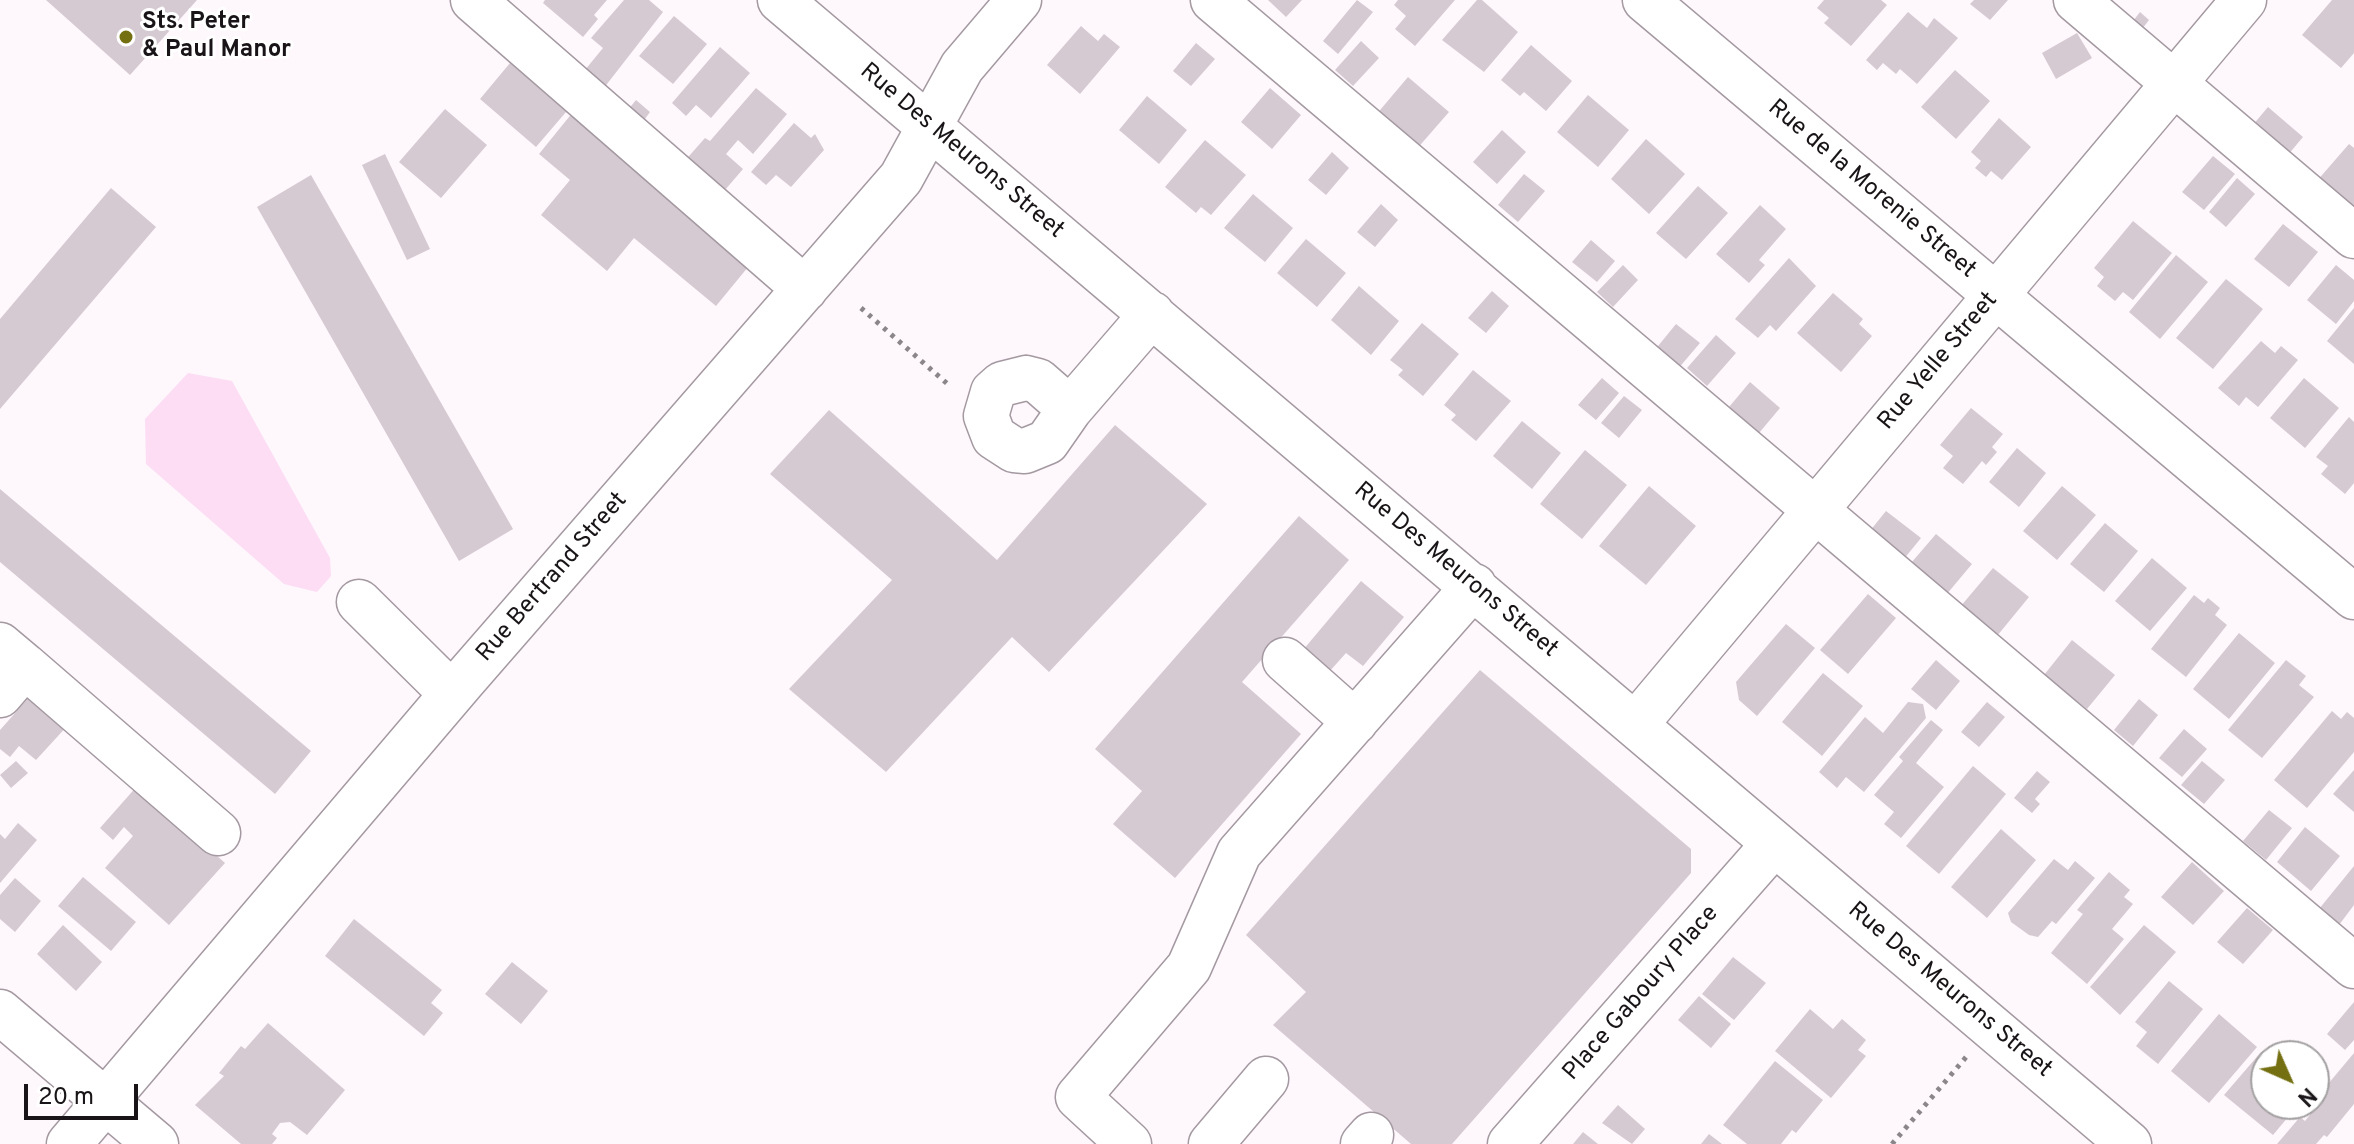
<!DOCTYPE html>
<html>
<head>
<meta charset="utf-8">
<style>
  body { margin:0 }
  #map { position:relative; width:2354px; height:1144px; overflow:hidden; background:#fef7fc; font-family:Overpass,sans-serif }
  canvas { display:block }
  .north { position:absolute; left:2250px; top:1040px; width:80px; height:80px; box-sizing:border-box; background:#fff; border:2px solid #a3a1a2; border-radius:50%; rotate:135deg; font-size:22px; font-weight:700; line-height:32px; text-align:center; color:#181417 }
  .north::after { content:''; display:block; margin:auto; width:28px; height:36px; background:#747011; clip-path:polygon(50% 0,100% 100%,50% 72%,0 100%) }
  .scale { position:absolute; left:24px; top:1084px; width:114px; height:36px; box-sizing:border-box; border:4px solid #181417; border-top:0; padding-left:10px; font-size:24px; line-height:28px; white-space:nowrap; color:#181417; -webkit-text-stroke:6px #fff; paint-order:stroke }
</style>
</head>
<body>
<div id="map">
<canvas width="2354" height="1144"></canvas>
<div class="north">N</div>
<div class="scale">20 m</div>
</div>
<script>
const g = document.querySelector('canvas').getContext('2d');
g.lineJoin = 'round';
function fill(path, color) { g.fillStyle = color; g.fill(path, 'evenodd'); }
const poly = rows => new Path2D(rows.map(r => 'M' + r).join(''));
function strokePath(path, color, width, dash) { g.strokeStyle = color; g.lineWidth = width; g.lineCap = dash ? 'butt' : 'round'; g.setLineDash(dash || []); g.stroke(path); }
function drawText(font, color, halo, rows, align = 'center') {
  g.font = font + ' Overpass,sans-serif'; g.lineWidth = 6; g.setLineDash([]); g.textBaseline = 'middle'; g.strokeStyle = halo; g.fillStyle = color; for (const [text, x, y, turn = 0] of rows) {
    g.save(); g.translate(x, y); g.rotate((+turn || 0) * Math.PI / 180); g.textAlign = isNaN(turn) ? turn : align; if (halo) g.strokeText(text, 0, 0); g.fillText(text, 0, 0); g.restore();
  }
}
fill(poly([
  [188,373,232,381,330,558,331,576,317,592,284,584,146,464,145,419]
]), '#fdddf4');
fill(poly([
  [46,0,197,0,130,75],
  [545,0,607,0,594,15,598,19,583,37,543,3],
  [624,0,649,0,663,12,600,93,580,76,603,48,591,38],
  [1268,0,1302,0,1286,17],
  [1357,0,1373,12,1338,54,1323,41],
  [1398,0,1455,0,1415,46,1395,29,1406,16,1394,5],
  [1477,0,1482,0,1518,32,1484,72,1442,40],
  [1824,0,1881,0,1887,5,1851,46,1824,23,1829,18,1817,8],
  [1974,0,2008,0,1990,20,1970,4],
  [2332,0,2354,0,2354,53,2341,68,2302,35],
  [1908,12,1927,28,1934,18,1958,38,1917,84,1900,69,1896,74,1883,63,1877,70,1866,60],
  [2140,12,2149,20,2139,33,2130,25],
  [674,16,707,44,673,84,639,56],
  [1081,26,1098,41,1104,34,1120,47,1080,94,1047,65],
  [2077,33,2092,58,2056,79,2042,53],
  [1361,41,1379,58,1353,86,1335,70],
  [1196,43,1215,59,1191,86,1173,71],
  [1531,45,1572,81,1546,111,1524,92,1520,96,1501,80],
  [720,47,750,73,711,118,696,105,686,116,672,103],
  [510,63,566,112,536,147,480,99],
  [1955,70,1990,101,1956,139,1921,107],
  [1408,77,1449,112,1415,151,1375,116],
  [756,88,787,114,753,154,738,140,726,154,743,169,719,197,682,164,705,138,710,141],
  [1270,88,1301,115,1272,149,1241,122],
  [1588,95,1629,130,1598,167,1557,132],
  [1147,96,1187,130,1159,164,1119,130],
  [636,100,650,112,642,123,627,111],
  [2268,107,2303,137,2282,162,2247,132],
  [445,109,487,145,441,198,399,162],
  [573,112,753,261,716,306,634,238,607,271,541,215,570,180,539,154],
  [1999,118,2031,147,2002,180,1991,171,1986,177,1975,168,1981,161,1971,152],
  [794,123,811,138,815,134,824,150,791,187,776,175,766,185,751,172],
  [1502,130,1526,152,1497,184,1473,162],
  [1646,139,1685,174,1649,214,1611,179],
  [1205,140,1246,175,1211,215,1201,207,1196,213,1165,187],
  [2349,144,2354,148,2354,209,2316,182],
  [1332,152,1349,168,1326,195,1308,180],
  [385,154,430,249,407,260,362,165],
  [2213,156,2235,174,2204,210,2182,192],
  [1524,174,1545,191,1518,222,1498,205],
  [311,175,513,529,459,561,257,207],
  [2237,178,2255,194,2226,227,2209,212],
  [1698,186,1728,213,1686,259,1656,233],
  [111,188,156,227,0,409,0,319],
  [1253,194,1293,228,1265,262,1224,228],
  [1381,204,1398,220,1375,247,1357,232],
  [1760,205,1786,229,1759,260,1765,265,1749,283,1716,254],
  [2133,221,2172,253,2133,300,2123,292,2115,301,2097,286,2104,277,2094,268],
  [2283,224,2318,252,2289,287,2254,259],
  [1306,239,1346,273,1317,307,1277,273],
  [1591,240,1615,261,1597,282,1572,262],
  [2176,255,2208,282,2160,339,2129,312],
  [1789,258,1816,286,1776,331,1770,325,1758,338,1735,319],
  [1623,265,1638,280,1613,307,1597,292],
  [2336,265,2354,280,2354,301,2336,324,2307,300],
  [2226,279,2263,309,2213,369,2176,338],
  [1359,286,1399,321,1371,355,1331,320],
  [1492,291,1509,306,1486,333,1468,318],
  [1833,293,1863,319,1859,324,1872,336,1841,372,1797,333],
  [2354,308,2354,364,2327,341],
  [1422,323,1459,354,1423,396,1398,375,1403,370,1390,360],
  [1676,324,1700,343,1677,370,1654,351],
  [1716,335,1736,353,1707,386,1687,368],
  [2261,341,2275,353,2281,346,2298,360,2258,407,2246,397,2239,406,2218,388],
  [1473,370,1511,401,1476,441,1451,420,1456,415,1444,405],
  [1602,378,1619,393,1596,420,1578,405],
  [2304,378,2339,408,2305,448,2270,418],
  [1750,382,1780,408,1754,439,1724,413],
  [1624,396,1642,410,1619,438,1601,423],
  [1971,408,2003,434,1992,447,1997,452,1986,465,1982,461,1963,484,1943,468,1953,456,1940,445],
  [829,410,997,560,1115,425,1207,504,1049,672,1012,637,886,772,789,689,892,580,770,474],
  [2349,417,2354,422,2354,483,2345,494,2321,474,2328,466,2316,457],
  [1522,421,1561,453,1532,489,1493,456],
  [2017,448,2046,473,2019,507,1989,482],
  [1585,450,1627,485,1582,539,1540,504],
  [1649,486,1696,526,1646,585,1599,546],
  [2062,486,2096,515,2057,560,2023,531],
  [0,489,311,751,275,794,0,562],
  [1886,511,1921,538,1899,565,1865,537],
  [1299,516,1349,560,1242,682,1301,734,1175,878,1113,824,1142,791,1095,749],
  [2105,523,2138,551,2104,592,2070,564],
  [1936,534,1972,564,1941,601,1905,570],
  [2152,558,2187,588,2150,631,2115,601],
  [1993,568,2029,597,1997,636,1960,607],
  [1361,581,1404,617,1363,666,1346,653,1329,672,1303,650],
  [1868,594,1896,618,1848,674,1820,650],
  [2194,595,2204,603,2208,598,2220,608,2215,615,2227,625,2186,677,2151,649],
  [1786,624,1815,648,1757,716,1739,700,1736,682],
  [2239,633,2275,663,2229,719,2193,689],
  [2072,640,2115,675,2087,709,2044,675],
  [1936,660,1960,681,1936,710,1911,689],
  [2286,660,2306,676,2299,685,2314,697,2262,758,2228,730],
  [1480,670,1691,849,1691,873,1452,1144,1411,1144,1273,1025,1306,992,1246,935],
  [1823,673,1863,706,1822,756,1782,722],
  [33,693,69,724,36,760,19,746,10,757,0,749,0,730],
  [2139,699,2158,715,2133,746,2114,730],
  [1908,702,1923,704,1926,718,1864,792,1846,777,1837,788,1819,772,1865,717,1883,733],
  [1987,702,2005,717,1979,747,1961,732],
  [2332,711,2341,719,2347,712,2354,718,2354,752,2307,808,2274,780],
  [1931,720,1943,730,1916,763,1944,787,1901,838,1884,824,1894,812,1874,795,1903,761,1899,757],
  [2184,729,2207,749,2182,777,2159,758],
  [16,761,28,773,11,788,0,775],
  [2202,761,2225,780,2204,804,2181,785],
  [1973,766,2006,794,1939,874,1906,846],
  [2354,770,2354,812,2333,794],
  [2037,771,2050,782,2035,799,2040,804,2032,813,2014,798],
  [138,785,225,863,169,925,105,868,133,836,124,827,113,840,100,828],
  [2269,810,2292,828,2266,860,2243,841],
  [18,823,37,840,0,883,0,834,5,839],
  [2305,827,2340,856,2311,891,2277,862],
  [2001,829,2036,860,1987,918,1951,887],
  [2054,859,2068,870,2075,861,2095,878,2056,924,2052,921,2038,937,2029,935,2011,922,2008,913],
  [2192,862,2224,891,2193,925,2161,897],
  [2354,866,2354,905,2339,925,2319,909],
  [2109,872,2130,890,2124,897,2133,904,2112,929,2124,939,2087,984,2051,953,2083,914,2077,910],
  [83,877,136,922,111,951,58,906],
  [15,878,41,901,15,932,0,919,0,895],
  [2247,908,2273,930,2243,964,2217,942],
  [354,919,442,990,431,1003,443,1013,424,1036,325,956],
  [63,925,102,962,76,991,37,954],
  [2144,925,2176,952,2120,1015,2090,987],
  [1733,957,1766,983,1734,1020,1702,994],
  [512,962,548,991,521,1024,485,994],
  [2169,981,2203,1009,2158,1064,2136,1046,2147,1032,2135,1022],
  [1699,996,1731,1024,1711,1048,1678,1020],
  [2354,1002,2354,1040,2345,1050,2327,1034],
  [1810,1009,1833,1029,1842,1019,1866,1040,1858,1050,1866,1056,1831,1098,1775,1051],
  [2219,1014,2257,1047,2209,1103,2171,1071],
  [268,1023,345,1090,307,1135,290,1122,280,1123,272,1134,277,1138,272,1144,241,1144,195,1105,224,1076,219,1073,241,1046,245,1049],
  [2261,1052,2266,1056,2266,1104,2299,1104,2273,1135,2224,1095],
  [2354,1053,2354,1104,2327,1137,2324,1135,2316,1144,2277,1144,2300,1117,2305,1121,2322,1099,2318,1096],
  [1775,1061,1823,1100,1796,1133,1792,1130,1781,1144,1747,1144,1723,1125],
  [1618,1105,1645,1129,1632,1144,1602,1123],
  [1583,1132,1598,1144,1573,1144],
  [1709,1134,1722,1144,1701,1144]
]), '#d6cad2');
const minor = poly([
  [473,0,805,289],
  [780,0,2129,1144],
  [1213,0,2354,966],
  [1645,0,2354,597],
  [2076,0,2354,236],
  [1026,378,1038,381,1070,409,1047,442,1025,451,1014,450,994,437,986,416,993,392,1002,384,1026,378],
  [1070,409,1152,314],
  [359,602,452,694],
  [0,645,25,666,0,695],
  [1285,660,1355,722],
  [25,666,218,833],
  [1635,725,2244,0],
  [0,1012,156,1144],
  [69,1144,463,681,901,178,962,67,1019,0],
  [1129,1144,1078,1097,1189,967,1239,853,1474,586],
  [1211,1144,1266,1079],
  [1363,1144,1371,1135],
  [1510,1144,1774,844]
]);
strokePath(minor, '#a499a1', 47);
strokePath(poly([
  [861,308,951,387],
  [1892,1144,1967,1056]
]), '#8b868a', 5, [4, 6]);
strokePath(minor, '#fff', 44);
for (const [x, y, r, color] of [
  [126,37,8,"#747011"]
]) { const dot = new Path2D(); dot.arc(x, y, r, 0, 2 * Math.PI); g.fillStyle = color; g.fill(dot); strokePath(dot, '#fff', 3); }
drawText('bold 24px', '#181417', '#fff', [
  ["Sts. Peter",142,23],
  ["& Paul Manor",142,51]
], 'left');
drawText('24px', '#181417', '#fff', [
  ["Rue Des Meurons Street",961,152,40],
  ["Rue de la Morenie Street",1871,190,40],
  ["Rue Yelle Street",1939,362,-50],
  ["Rue Des Meurons Street",1455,571,40],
  ["Rue Bertrand Street",553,578,-49],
  ["Rue Des Meurons Street",1949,991,40],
  ["Place Gaboury Place",1642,994,-49]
]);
</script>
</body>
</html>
